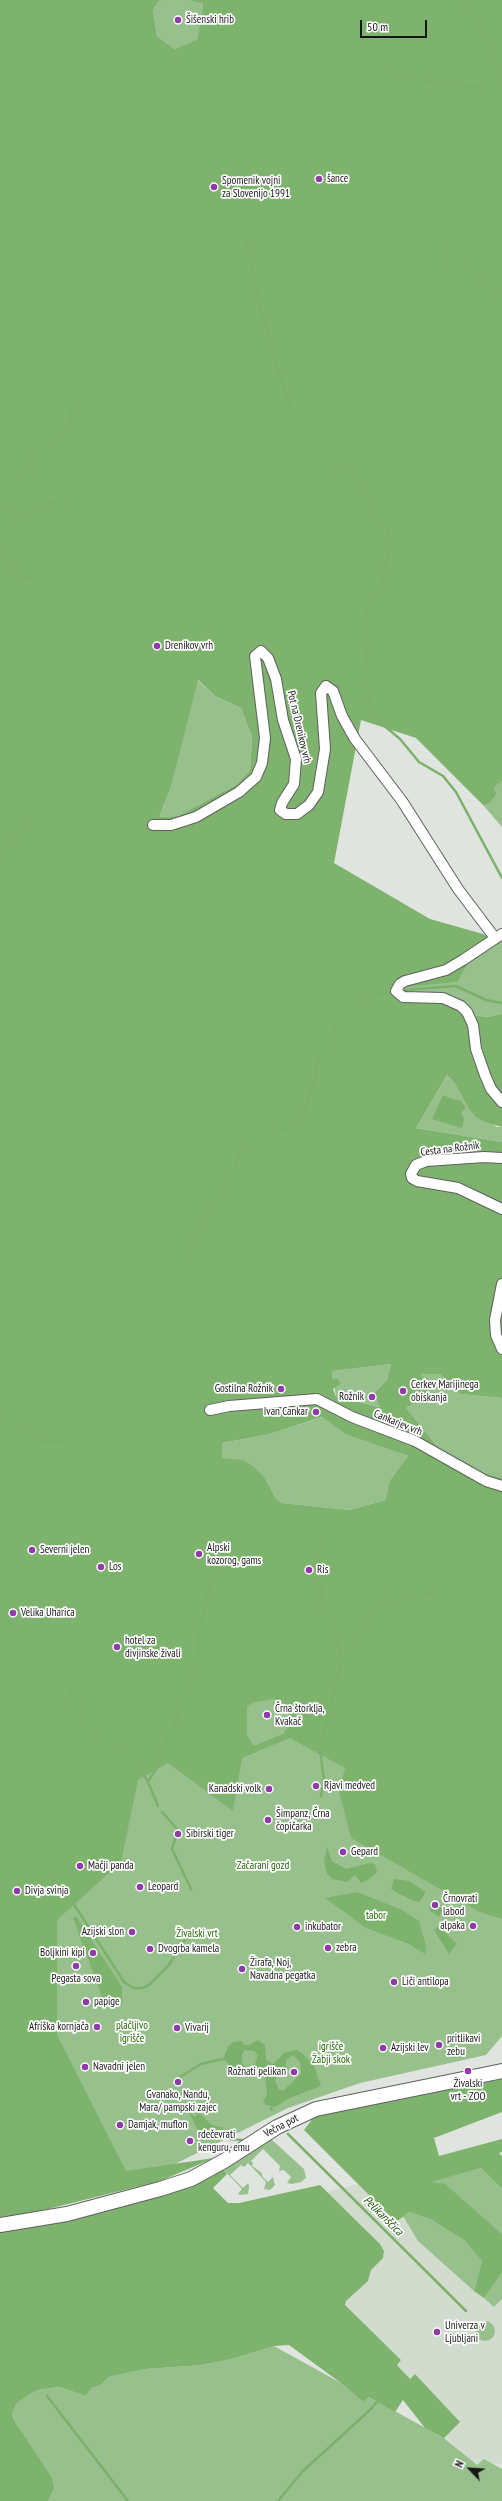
<!DOCTYPE html>
<html>
<head>
<meta charset="utf-8">
<style>
  body { margin:0 }
  #map { position:relative; width:502px; height:2501px; overflow:hidden; background:#dfe4de; font-family:"PT Sans Narrow",sans-serif }
  canvas { display:block }
  .north { position:absolute; left:450px; top:2449px; width:40px; height:40px; -webkit-text-stroke:3px #fff; paint-order:stroke; rotate:295deg; font-size:11px; font-weight:700; line-height:16px; text-align:center; color:#161715 }
  .north::after { content:''; display:block; margin:auto; width:14px; height:18px; background:#161715; clip-path:polygon(50% 0,100% 100%,50% 72%,0 100%) }
  .scale { position:absolute; left:360px; top:20px; width:67px; height:18px; box-sizing:border-box; border:2px solid #161715; border-top:0; padding-left:5px; font-size:12px; line-height:14px; white-space:nowrap; color:#161715; -webkit-text-stroke:3px #fff; paint-order:stroke }
</style>
</head>
<body>
<div id="map">
<canvas width="502" height="2501"></canvas>
<div class="north">N</div>
<div class="scale">50 m</div>
</div>
<script>
const g = document.querySelector('canvas').getContext('2d');
g.lineJoin = 'round';
function fill(path, color) { g.fillStyle = color; g.fill(path, 'evenodd'); }
const poly = rows => new Path2D(rows.map(r => 'M' + r).join(''));
function strokePath(path, color, width, dash) { g.strokeStyle = color; g.lineWidth = width; g.lineCap = dash ? 'butt' : 'round'; g.setLineDash(dash || []); g.stroke(path); }
function drawText(font, color, halo, rows, align = 'center') {
  g.font = font + ' "PT Sans Narrow",sans-serif'; g.lineWidth = 3.5; g.setLineDash([]); g.textBaseline = 'middle'; g.strokeStyle = halo; g.fillStyle = color; for (const [text, x, y, turn = 0] of rows) {
    g.save(); g.translate(x, y); g.rotate((+turn || 0) * Math.PI / 180); g.textAlign = isNaN(turn) ? turn : align; if (halo) g.strokeText(text, 0, 0); g.fillText(text, 0, 0); g.restore();
  }
}
fill(poly([
  [431,2182,502,2189,502,2464,491,2463,478,2469,445,2436,423,2385,415,2374,410,2379,397,2364,401,2360,345,2305,346,2301,368,2281,371,2270,383,2258,384,2251,380,2244,327,2192,358,2184]
]), '#d1dbce');
fill(poly([
  [163,0,188,0,203,4,197,41,175,49,157,36,153,10,158,2],
  [197,680,215,696,241,708,252,737,250,770,237,784,206,801,178,816,159,817,171,787],
  [502,781,502,827,483,805,489,804,497,794,492,788],
  [502,939,502,1014,488,1017,472,1015,437,993,407,991,406,986,458,982,474,953],
  [447,1075,454,1082,468,1108,497,1127,502,1127,502,1142,416,1128],
  [391,1364,387,1380,374,1393,381,1407,336,1397,332,1371],
  [419,1374,440,1374,460,1394,502,1398,502,1478,478,1471,441,1452,430,1440,406,1408,426,1397],
  [323,1417,347,1435,408,1456,390,1480,385,1500,350,1510,282,1503,276,1499,265,1478,222,1458,222,1443,270,1434],
  [100,1500,502,1916,502,2036,486,2055,360,2083,288,2108,173,2165,42,2202,0,1521],
  [271,2139,304,2169,306,2178,301,2182,292,2184,287,2183,291,2177,284,2170,279,2171,280,2166,263,2149,251,2161,253,2163,252,2166,262,2173,262,2176,268,2182,273,2177,275,2185,270,2190,264,2189,266,2182,248,2163,244,2167,241,2165,230,2175,243,2188,248,2183,249,2186,248,2194,240,2195,238,2194,242,2189,221,2167],
  [481,2168,502,2189,502,2234,489,2223,431,2182],
  [409,2212,430,2219,464,2240,482,2261,474,2291,418,2241,403,2216],
  [502,2273,502,2299,494,2307,484,2298],
  '475 2331a10 10 0 1 1 20 0a10 10 0 1 1-20 0Z',
  [274,2346,341,2383,363,2402,369,2397,444,2438,477,2465,484,2459,502,2469,502,2501,48,2501,54,2489,15,2422,12,2414,17,2403,27,2396,38,2390,59,2387,86,2396,92,2388,101,2385,109,2377,146,2369,202,2365,236,2358]
]), '#98c08d');
fill(poly([
  [0,0,163,0,158,2,153,10,157,36,175,49,197,40,203,4,188,0,502,0,502,781,493,788,497,794,489,804,483,805,416,738,361,720,334,863,430,919,483,934,495,941,474,953,458,982,406,987,407,991,437,993,472,1015,488,1017,502,1014,502,1127,485,1122,476,1117,468,1108,454,1082,447,1075,416,1128,502,1142,502,1398,460,1394,440,1374,420,1374,427,1382,426,1397,406,1408,441,1452,478,1471,502,1478,502,1919,480,1912,351,1838,339,1792,345,1768,290,1738,242,1758,233,1811,168,1763,138,1780,121,1862,57,1920,57,2035,126,2171,214,2158,160,2181,28,2214,0,2217],
  [198,680,215,696,241,708,252,737,250,770,237,784,206,801,178,816,159,817,171,787],
  [391,1364,387,1380,374,1393,380,1407,336,1397,333,1389,340,1384,338,1379,333,1379,332,1371],
  [322,1417,347,1435,408,1456,390,1480,385,1500,350,1510,282,1503,276,1499,265,1478,254,1467,243,1460,222,1458,222,1443,270,1434],
  [273,1699,287,1705,290,1724,283,1734,254,1746,247,1735,247,1706,255,1702],
  [357,1892,400,1909,419,1921,426,1946,425,1954,409,1944,366,1928,325,1898],
  [76,1916,122,1987,122,2006,105,2005,73,1918],
  [502,2079,502,2112,434,2138,439,2156,502,2139,502,2152,499,2153,502,2156,502,2189,481,2168,432,2182,445,2184,502,2234,502,2273,484,2298,474,2291,482,2261,464,2240,430,2219,409,2212,396,2222,304,2130,314,2117,333,2111],
  [221,2167,227,2174,213,2188,228,2203,239,2203,320,2185,380,2244,384,2251,383,2258,371,2270,368,2281,346,2301,345,2305,401,2360,397,2365,410,2379,415,2374,460,2422,444,2438,425,2428,403,2400,395,2412,369,2397,363,2402,341,2383,289,2345,274,2346,236,2358,202,2365,146,2369,109,2377,101,2385,92,2388,86,2396,59,2387,38,2390,27,2396,17,2403,12,2414,15,2422,52,2478,54,2489,48,2501,0,2501,0,2230]
]), '#7eb36e');
fill(poly([
  [443,1095,455,1100,460,1100,466,1108,461,1112,464,1120,462,1128,432,1119],
  [327,1847,332,1861,346,1869,370,1863,375,1864,377,1872,368,1880,361,1883,355,1875,347,1882,333,1879,327,1874,324,1861],
  [394,1879,409,1881,426,1892,419,1902,413,1901,391,1889],
  [432,1904,438,1905,443,1910,439,1917,430,1911,429,1905],
  [438,1926,457,1944,449,1954,434,1930],
  [258,2040,265,2045,266,2060,273,2064,284,2053,296,2050,302,2053,314,2065,321,2086,290,2098,275,2107,266,2105,263,2101,267,2095,265,2076,233,2074,228,2063,223,2059,228,2047,233,2042,242,2041,245,2045,249,2045],
  [245,2050,254,2051,258,2055,255,2064,247,2069,242,2062,242,2054],
  [293,2055,300,2062,301,2074,284,2090,279,2090,275,2081,278,2071,286,2067,286,2060],
  [186,2106,192,2115,195,2117,197,2114,201,2114,210,2124,219,2127,220,2131,214,2135,197,2129]
]), '#7cb16c');
strokePath(poly([
  [459,0,475,17,502,72],
  [379,65,421,80,458,86,484,86,502,79],
  [246,240,261,309,281,381,293,412,338,466,364,486,377,515,388,530,390,544,384,570,383,586,366,611,365,646,368,654,366,663,371,676],
  [444,257,471,271,502,293],
  [0,485,6,479,21,473,39,456,61,439,69,426,71,410],
  [0,507,22,513,54,502,67,505],
  [0,551,14,573,22,577,32,578],
  [364,683,370,695,368,703,375,718,400,739,419,762,443,776,456,792,502,878],
  [0,854,30,821],
  [404,990,456,986,486,1000,502,1003],
  [185,1254,204,1216,232,1179,240,1153,251,1141,270,1132,296,1127,303,1118,316,1077,318,1060,343,1012,354,1001,373,994,390,994],
  [0,1421,35,1432,41,1441,63,1441],
  [320,1552,318,1568,322,1590,319,1606,335,1635,339,1650,340,1668],
  [70,1689,75,1702,91,1725,133,1757,148,1782,158,1806],
  [148,1782,160,1762,161,1750,172,1731,186,1695,198,1658,198,1636,206,1599,210,1585,221,1569],
  [321,1796,324,1781,320,1750,340,1668,354,1641,378,1608,388,1601,408,1599,433,1592],
  [162,1812,178,1830,172,1849,191,1889],
  [0,1869,39,1869,66,1892,124,1982,133,1988,142,1988,149,1985,168,1966,188,1935],
  [180,2077,201,2064,223,2059],
  [271,2108,272,2110],
  [221,2128,225,2134],
  [288,2134,466,2311],
  [229,2139,242,2140],
  [47,2396,128,2501],
  [278,2501,303,2471,370,2410,381,2397]
]), '#7cb16c', 2.5);
const minor = poly([
  [153,825,171,825,196,817,239,792,256,777,262,763,265,738,255,656,261,651,268,658,276,679,283,720,296,759,294,784,282,803,280,810,286,814,297,814,309,805,318,792,325,749,321,693,326,686,333,691,342,716,355,739,402,801,458,889,495,938],
  [502,934,463,960,446,970,405,981,400,984,396,991,403,997,443,998,461,1006,467,1012,473,1025,476,1049,485,1075,491,1089,502,1102],
  [502,1158,484,1157,426,1161,416,1165,411,1174,412,1178,417,1181,458,1188,502,1209],
  [502,1284,495,1320,496,1335,502,1349],
  [210,1410,229,1406,317,1399,352,1417,415,1441,486,1481,502,1486]
]);
const secondary = poly([
  [0,2225,67,2214,160,2189,191,2179,224,2161,277,2127,316,2109,502,2071]
]);
strokePath(minor, '#5d615c', 12);
strokePath(secondary, '#5d615c', 16);
strokePath(minor, '#fff', 10);
strokePath(secondary, '#fff', 14);
for (const [x, y, r, color] of [
  [178,20,4,"#903ba9"],
  [319,179,4,"#903ba9"],
  [214,187,4,"#903ba9"],
  [157,646,4,"#903ba9"],
  [281,1389,4,"#903ba9"],
  [403,1391,4,"#903ba9"],
  [372,1397,4,"#903ba9"],
  [316,1412,4,"#903ba9"],
  [32,1550,4,"#903ba9"],
  [199,1554,4,"#903ba9"],
  [101,1567,4,"#903ba9"],
  [309,1570,4,"#903ba9"],
  [13,1613,4,"#903ba9"],
  [117,1647,4,"#903ba9"],
  [267,1715,4,"#903ba9"],
  [316,1786,4,"#903ba9"],
  [269,1789,4,"#903ba9"],
  [268,1820,4,"#903ba9"],
  [178,1834,4,"#903ba9"],
  [343,1852,4,"#903ba9"],
  [80,1866,4,"#903ba9"],
  [140,1887,4,"#903ba9"],
  [17,1891,4,"#903ba9"],
  [435,1905,4,"#903ba9"],
  [473,1926,4,"#903ba9"],
  [297,1927,4,"#903ba9"],
  [132,1932,4,"#903ba9"],
  [328,1948,4,"#903ba9"],
  [150,1949,4,"#903ba9"],
  [93,1953,4,"#903ba9"],
  [76,1966,4,"#903ba9"],
  [242,1969,4,"#903ba9"],
  [394,1982,4,"#903ba9"],
  [86,2002,4,"#903ba9"],
  [97,2027,4,"#903ba9"],
  [177,2028,4,"#903ba9"],
  [439,2045,4,"#903ba9"],
  [383,2048,4,"#903ba9"],
  [85,2067,4,"#903ba9"],
  [468,2071,4,"#903ba9"],
  [294,2072,4,"#903ba9"],
  [178,2082,4,"#903ba9"],
  [120,2125,4,"#903ba9"],
  [190,2141,4,"#903ba9"],
  [437,2332,4,"#903ba9"]
]) { const dot = new Path2D(); dot.arc(x, y, r, 0, 2 * Math.PI); g.fillStyle = color; g.fill(dot); strokePath(dot, '#fff', 1.5); }
drawText('11px', '#161715', '#fff', [
  ["Šišenski hrib",186,20],
  ["šance",327,179],
  ["Spomenik vojni",222,181],
  ["za Slovenijo 1991",222,194],
  ["Drenikov vrh",165,646],
  ["Cerkev Marijinega",411,1385],
  ["obiskanja",411,1398],
  ["Gostilna Rožnik",273,1389,"right"],
  ["Rožnik",364,1397,"right"],
  ["Ivan Cankar",308,1412,"right"],
  ["Alpski",207,1548],
  ["kozorog, gams",207,1561],
  ["Severni jelen",40,1550],
  ["Los",109,1567],
  ["Ris",317,1570],
  ["Velika Uharica",21,1613],
  ["hotel za",125,1641],
  ["divjinske živali",125,1654],
  ["Črna štorklja,",275,1709],
  ["Kvakač",275,1722],
  ["Rjavi medved",324,1786],
  ["Kanadski volk",261,1789,"right"],
  ["Šimpanz, Črna",276,1814],
  ["čopičarka",276,1827],
  ["Sibirski tiger",186,1834],
  ["Gepard",351,1852],
  ["Mačji panda",88,1866],
  ["Leopard",148,1887],
  ["Divja svinja",25,1891],
  ["Črnovrati",443,1899],
  ["labod",443,1912],
  ["alpaka",465,1926,"right"],
  ["inkubator",305,1927],
  ["Azijski slon",124,1932,"right"],
  ["zebra",336,1948],
  ["Dvogrba kamela",158,1949],
  ["Boljkini kipi",85,1953,"right"],
  ["Žirafa, Noj,",250,1963],
  ["Navadna pegatka",250,1976],
  ["Pegasta sova",76,1979,"center"],
  ["Liči antilopa",402,1982],
  ["papige",94,2002],
  ["Afriška kornjača",89,2027,"right"],
  ["Vivarij",185,2028],
  ["pritlikavi",447,2039],
  ["zebu",447,2052],
  ["Azijski lev",391,2048],
  ["Navadni jelen",93,2067],
  ["Rožnati pelikan",286,2072,"right"],
  ["Živalski",468,2084,"center"],
  ["vrt - ZOO",468,2097,"center"],
  ["Gvanako, Nandu,",178,2095,"center"],
  ["Mara/ pampski zajec",178,2108,"center"],
  ["Damjak, muflon",128,2125],
  ["rdečevrati",198,2135],
  ["kenguru, emu",198,2148],
  ["Univerza v",445,2326],
  ["Ljubljani",445,2339]
], 'left');
drawText('11px', '#161715', '#fff', [
  ["Pot na Drenikov vrh",299,727,77],
  ["Cesta na Rožnik",450,1149,-7],
  ["Cankarjev vrh",398,1423,22],
  ["Večna pot",281,2126,-28]
]);
drawText('11px', '#260', '#fff', [
  ["Začarani gozd",263,1866],
  ["tabor",376,1916],
  ["Živalski vrt",197,1934],
  ["plačljivo",132,2026],
  ["igrišče",132,2039],
  ["igrišče",331,2047],
  ["Žabji skok",331,2060]
]);
drawText('italic 12px', '#1f5209', '#fff', [
  ["Pelikanščica",383,2216,45]
]);
</script>
</body>
</html>
